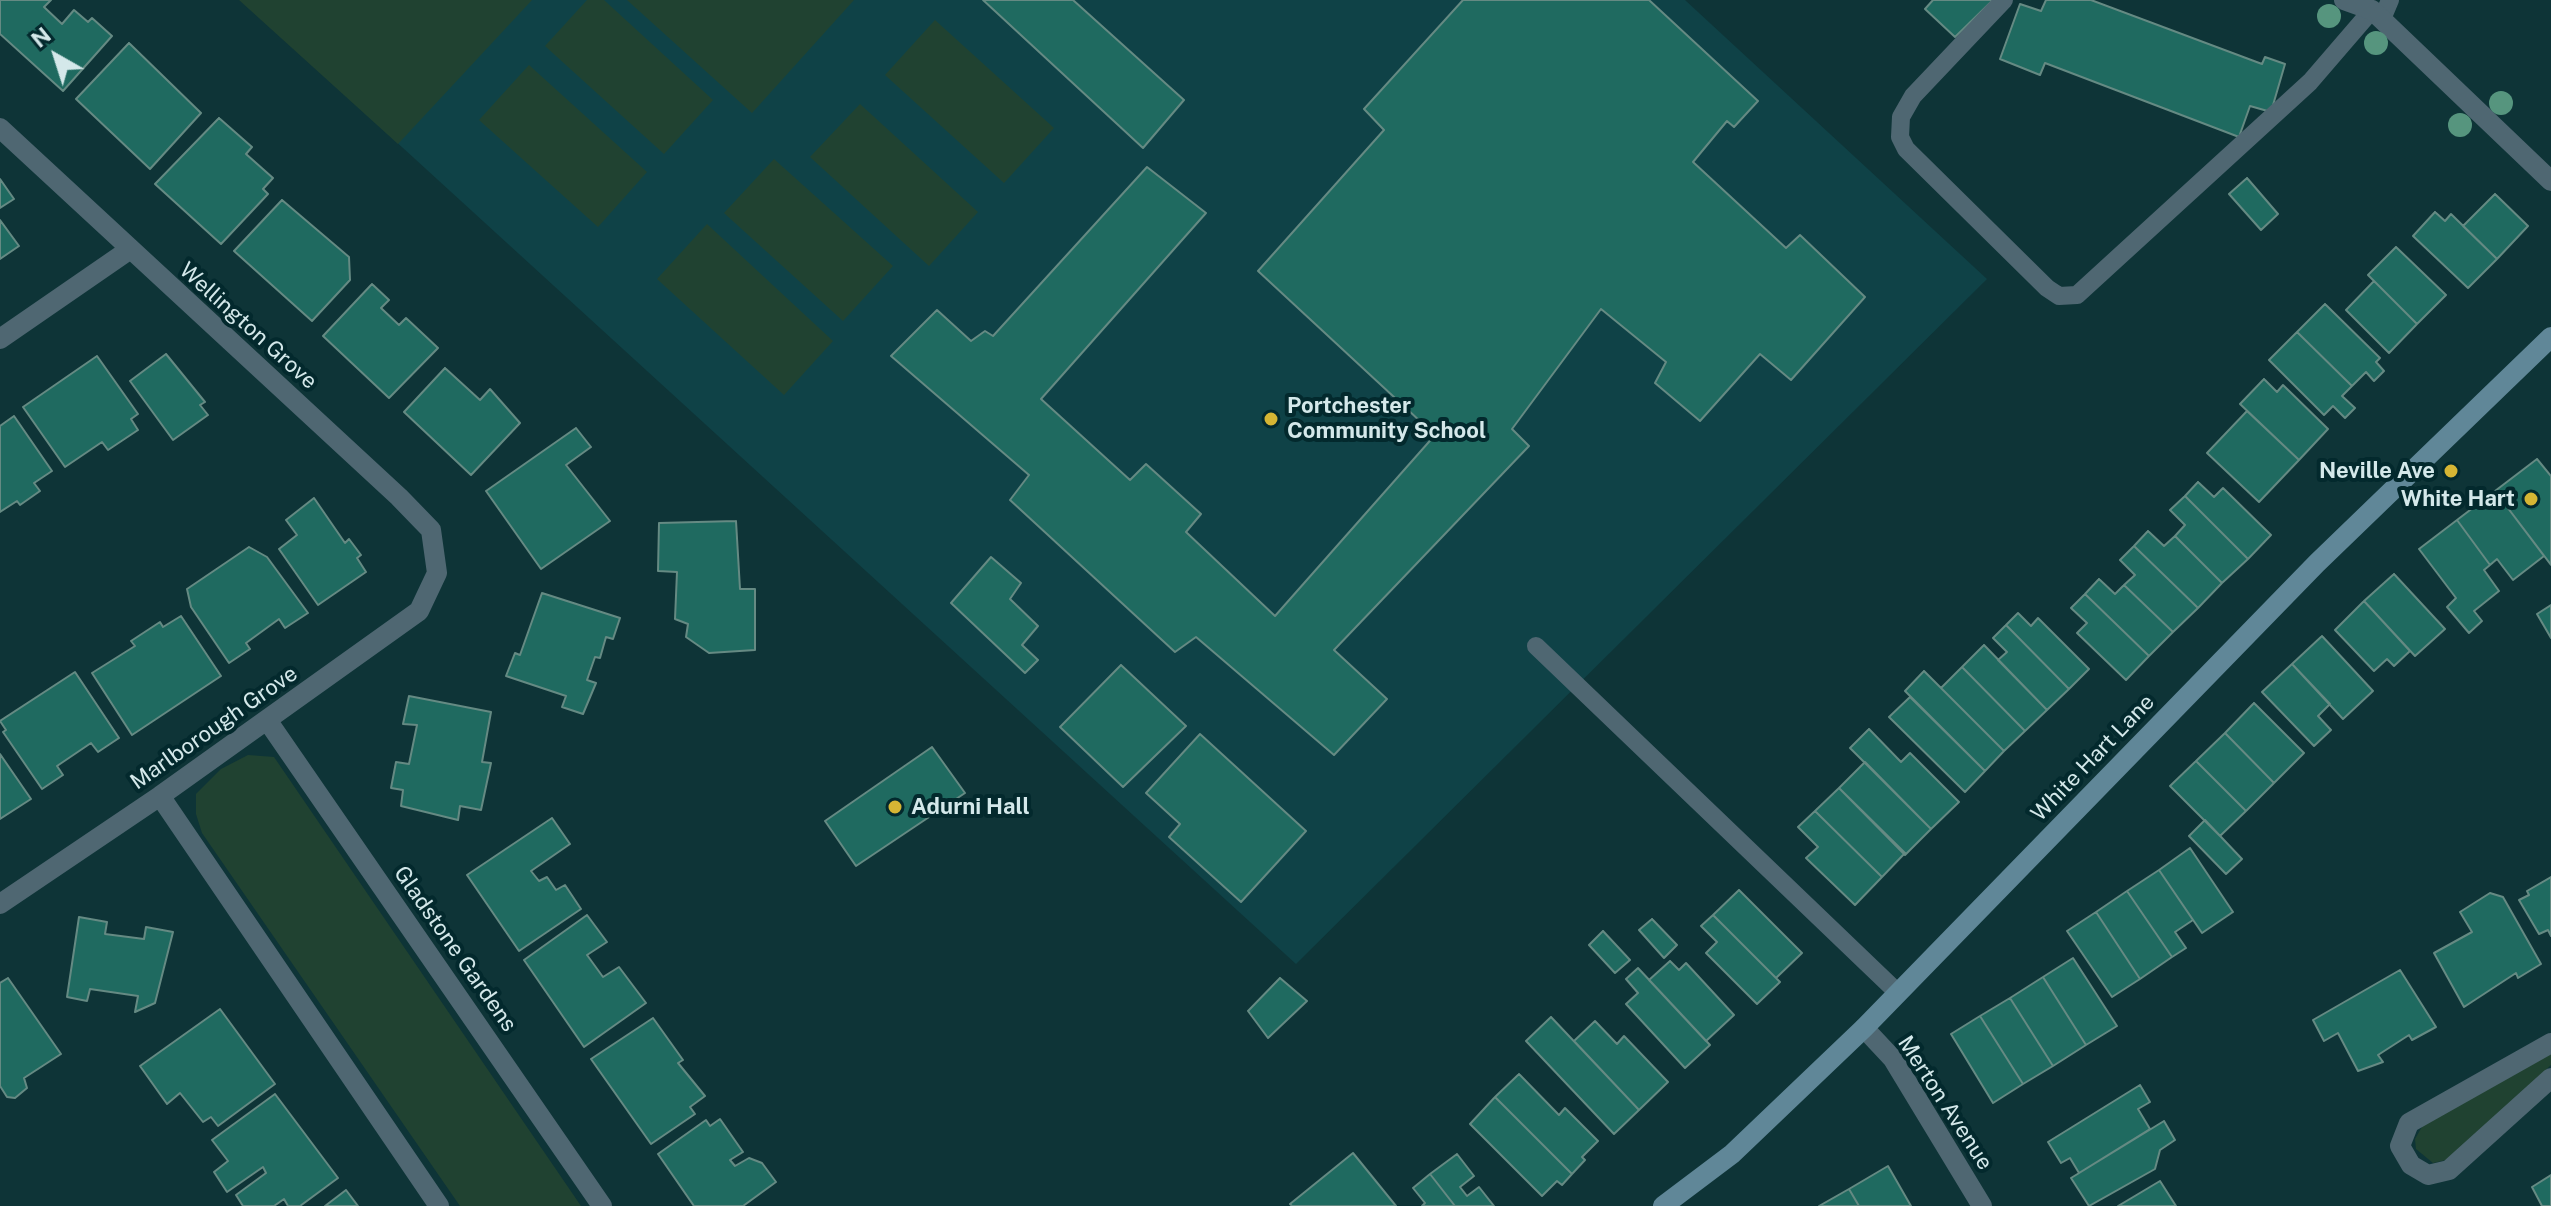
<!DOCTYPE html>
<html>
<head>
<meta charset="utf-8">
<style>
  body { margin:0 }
  #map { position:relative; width:2551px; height:1206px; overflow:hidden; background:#0e3437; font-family:"Public Sans",sans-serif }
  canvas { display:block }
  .north { position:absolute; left:16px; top:16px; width:80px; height:80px; -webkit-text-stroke:6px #03292d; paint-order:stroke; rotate:321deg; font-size:22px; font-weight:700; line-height:32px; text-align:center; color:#d4e8ea }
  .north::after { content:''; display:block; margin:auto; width:28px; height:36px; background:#d4e8ea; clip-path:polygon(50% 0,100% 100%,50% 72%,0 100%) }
</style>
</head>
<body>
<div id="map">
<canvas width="2551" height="1206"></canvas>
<div class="north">N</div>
</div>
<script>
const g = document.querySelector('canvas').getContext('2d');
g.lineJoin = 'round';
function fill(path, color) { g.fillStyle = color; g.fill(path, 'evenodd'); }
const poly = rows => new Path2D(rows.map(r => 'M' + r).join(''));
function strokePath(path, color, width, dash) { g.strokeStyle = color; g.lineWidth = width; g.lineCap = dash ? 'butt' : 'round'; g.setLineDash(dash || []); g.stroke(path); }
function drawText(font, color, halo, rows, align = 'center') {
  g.font = font + ' "Public Sans",sans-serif'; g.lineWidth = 8; g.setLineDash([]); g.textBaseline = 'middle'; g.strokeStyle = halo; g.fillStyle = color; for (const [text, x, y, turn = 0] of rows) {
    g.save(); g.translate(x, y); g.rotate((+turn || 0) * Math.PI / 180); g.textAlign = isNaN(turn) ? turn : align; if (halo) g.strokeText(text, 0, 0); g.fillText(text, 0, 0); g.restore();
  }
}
fill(poly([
  [241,0,1685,0,1987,279,1296,964]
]), '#0f4247');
fill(poly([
  [239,0,532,0,398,144],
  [587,0,604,0,713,100,664,154,545,46],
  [627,0,854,0,752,113],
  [935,20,1054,128,1004,183,885,75],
  [529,65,647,172,598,227,479,120],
  [860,104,978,212,929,266,810,157],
  [774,159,893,266,843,321,724,213],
  [707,224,833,341,784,395,657,279],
  [248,755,274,757,581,1206,460,1206,202,833,196,814,196,794,221,769],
  [2551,1051,2551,1065,2450,1159,2433,1163,2416,1149,2415,1139,2423,1125]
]), '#204231');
const building = poly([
  [0,0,51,0,44,7,62,24,74,10,88,22,92,18,112,36,63,91,0,34,0,0],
  [983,0,1073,0,1184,100,1143,148,983,0],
  [1463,0,1649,0,1758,101,1734,127,1727,121,1693,162,1786,248,1800,235,1865,297,1791,380,1760,354,1700,421,1655,383,1666,362,1601,309,1512,429,1529,446,1334,650,1387,699,1334,755,1196,637,1175,652,1010,500,1029,475,891,356,937,310,971,341,985,331,993,336,1147,167,1206,213,1041,399,1130,480,1146,464,1201,514,1186,532,1275,616,1435,435,1258,271,1384,130,1364,109,1463,0],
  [1933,0,1993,0,1955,37,1925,9,1933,0],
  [2046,0,2091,0,2262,64,2265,57,2285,64,2271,112,2250,106,2239,137,2045,63,2040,75,2000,59,2020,4,2041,11,2046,0],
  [129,43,201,113,150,169,76,99,129,43],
  [219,118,252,147,246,154,273,178,263,189,268,194,221,244,155,184,219,118],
  [2247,178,2278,214,2261,230,2229,194,2247,178],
  [0,179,14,199,0,208,0,179],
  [2495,194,2528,226,2497,259,2463,226,2495,194],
  [282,200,349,257,350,280,312,321,234,251,282,200],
  [2435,212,2445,221,2451,214,2497,259,2468,288,2413,236,2435,212],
  [0,220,19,246,0,259,0,220],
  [2396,247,2446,295,2417,324,2368,275,2396,247],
  [2374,281,2417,324,2389,353,2346,310,2374,281],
  [372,284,389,300,381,308,399,325,406,318,438,348,389,398,323,336,372,284],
  [2325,304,2380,358,2376,362,2384,371,2374,381,2366,372,2352,386,2297,332,2325,304],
  [2297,332,2352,386,2342,396,2355,408,2345,418,2333,406,2324,415,2269,360,2297,332],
  [166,354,205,402,200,405,208,415,173,440,130,381,166,354],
  [97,356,138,414,131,419,138,430,108,450,102,442,65,467,23,407,97,356],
  [445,368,480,400,490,389,520,423,471,475,404,412,445,368],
  [2264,379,2277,392,2283,385,2328,429,2299,460,2240,404,2264,379],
  [2247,411,2299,460,2259,502,2207,453,2247,411],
  [14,416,52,471,34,483,40,491,20,505,17,501,0,512,0,426,14,416],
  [576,428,591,447,566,465,610,521,541,569,486,491,576,428],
  [2537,459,2551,476,2551,565,2495,491,2537,459],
  [2198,482,2214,497,2223,488,2271,535,2248,559,2185,496,2198,482],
  [2495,491,2544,556,2513,580,2497,559,2490,565,2457,520,2495,491],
  [2185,496,2248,559,2222,583,2175,536,2185,525,2170,510,2185,496],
  [314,498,345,543,349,539,361,555,357,558,366,572,318,605,279,549,297,535,286,520,314,498],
  [2457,520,2490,565,2484,570,2499,591,2474,611,2482,621,2469,633,2447,607,2456,598,2419,549,2457,520],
  [736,521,740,589,755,589,755,650,709,653,686,637,688,624,675,619,677,572,658,571,659,523,736,521],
  [2148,531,2164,546,2175,536,2222,583,2198,608,2134,546,2148,531],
  [2134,546,2198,608,2173,632,2124,585,2135,575,2120,560,2134,546],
  [249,547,267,557,308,613,285,628,279,619,246,643,250,649,229,663,191,607,187,589,249,547],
  [991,557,1021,583,1010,599,1038,626,1022,645,1038,660,1025,673,951,603,991,557],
  [2394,574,2445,629,2415,656,2364,601,2394,574],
  [2099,579,2115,594,2124,585,2173,632,2149,656,2085,594,2099,579],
  [542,593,620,618,613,639,606,637,600,658,595,657,587,680,596,683,583,714,562,707,566,696,506,676,515,653,520,655,542,593],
  [2085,594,2149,656,2126,680,2077,633,2087,623,2071,608,2085,594],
  [2364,601,2410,651,2394,666,2387,659,2374,671,2335,630,2364,601],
  [2551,605,2551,638,2537,614,2551,605],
  [2018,613,2031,626,2038,618,2089,669,2069,689,2006,625,2018,613],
  [181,616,221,676,132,735,92,673,135,646,131,641,160,622,163,627,181,616],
  [2006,625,2069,689,2047,710,1998,660,2007,652,1993,638,2006,625],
  [2322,636,2373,691,2343,719,2292,664,2322,636],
  [1984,645,2047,710,2025,731,1962,667,1984,645],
  [2292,664,2330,704,2318,716,2331,730,2314,746,2262,692,2292,664],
  [1121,665,1186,726,1123,787,1060,727,1121,665],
  [1962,667,2025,731,2004,751,1941,688,1962,667],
  [1924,671,2004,751,1985,771,1905,691,1924,671],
  [75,672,119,738,98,752,91,743,57,766,63,775,42,789,3,732,6,730,0,721,75,672],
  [409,696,491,712,482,762,491,763,481,810,460,806,458,820,401,806,403,790,391,788,396,762,409,764,417,725,403,724,409,696],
  [1910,697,1985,771,1965,792,1889,717,1910,697],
  [2254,703,2304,753,2274,783,2225,733,2254,703],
  [1869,729,1901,762,1910,753,1959,802,1931,829,1850,748,1869,729],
  [2225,733,2274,783,2246,811,2196,761,2225,733],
  [1200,734,1306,831,1241,902,1169,837,1180,824,1146,793,1200,734],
  [932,747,965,793,856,866,825,821,932,747],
  [0,754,31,799,0,819,0,754],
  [2196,761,2246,811,2220,836,2170,786,2196,761],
  [1865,762,1931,829,1905,855,1839,788,1865,762],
  [1839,788,1905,853,1882,877,1815,811,1839,788],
  [1815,811,1882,877,1855,905,1806,858,1818,847,1798,827,1815,811],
  [552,818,570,844,531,871,539,881,547,877,556,890,565,885,581,909,519,951,467,875,552,818],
  [2205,820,2242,859,2226,874,2189,836,2205,820],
  [2190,848,2233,912,2202,933,2159,870,2190,848],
  [2159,870,2193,920,2175,932,2186,948,2172,957,2127,891,2159,870],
  [2551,877,2551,936,2548,930,2539,934,2519,900,2529,895,2527,891,2551,877],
  [1739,890,1802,953,1776,978,1713,915,1739,890],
  [2127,891,2172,957,2140,979,2096,912,2127,891],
  [2490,893,2503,897,2541,964,2518,978,2516,973,2464,1007,2434,953,2472,932,2460,912,2490,893],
  [2096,912,2140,979,2112,997,2067,931,2096,912],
  [587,915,607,942,587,955,603,977,619,967,646,1003,584,1047,524,960,587,915],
  [1713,915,1780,982,1757,1004,1706,953,1717,942,1701,926,1713,915],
  [79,917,107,922,105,934,144,939,146,927,173,932,155,1003,135,1012,138,996,90,989,87,1001,67,997,79,917],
  [1652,919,1677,945,1664,958,1639,930,1652,919],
  [1603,931,1630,960,1615,973,1589,945,1603,931],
  [2073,958,2117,1026,2086,1045,2043,977,2073,958],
  [1670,961,1679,970,1686,963,1734,1015,1706,1041,1649,980,1670,961],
  [1638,968,1710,1045,1685,1068,1626,1004,1638,993,1626,979,1638,968],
  [2400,970,2436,1027,2412,1040,2409,1035,2378,1055,2383,1062,2358,1071,2338,1033,2324,1041,2313,1020,2400,970],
  [2043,977,2086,1045,2053,1066,2010,998,2043,977],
  [8,978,61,1054,24,1078,27,1088,15,1098,7,1097,0,1086,0,983,8,978],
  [1280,978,1307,1001,1268,1038,1248,1011,1280,978],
  [2010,998,2053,1066,2023,1084,1980,1016,2010,998],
  [220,1009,275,1084,218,1126,211,1117,203,1122,180,1093,167,1104,140,1066,220,1009],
  [1980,1016,2023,1084,1993,1103,1951,1034,1980,1016],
  [1551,1017,1639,1110,1614,1134,1526,1041,1551,1017],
  [653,1018,683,1060,678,1063,705,1096,690,1107,695,1114,651,1144,591,1059,653,1018],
  [1595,1021,1617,1044,1624,1036,1668,1082,1639,1110,1574,1041,1595,1021],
  [1519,1074,1559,1115,1565,1108,1598,1141,1582,1157,1585,1160,1572,1174,1495,1097,1519,1074],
  [2140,1085,2150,1102,2138,1109,2150,1129,2079,1173,2070,1158,2061,1163,2048,1142,2140,1085],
  [275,1094,338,1178,300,1206,288,1206,284,1199,274,1206,243,1206,236,1195,266,1173,263,1167,227,1192,214,1172,228,1161,212,1140,275,1094],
  [1495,1097,1572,1174,1562,1185,1557,1181,1542,1196,1470,1124,1495,1097],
  [720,1119,743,1152,730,1160,735,1166,749,1158,762,1163,776,1182,743,1206,694,1206,658,1154,706,1120,710,1126,720,1119],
  [2164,1121,2175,1140,2160,1150,2155,1169,2089,1206,2071,1178,2164,1121],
  [1353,1153,1396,1206,1292,1206,1290,1204,1353,1153],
  [1457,1154,1474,1176,1460,1187,1467,1196,1479,1187,1494,1206,1455,1206,1430,1174,1457,1154],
  [1888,1166,1911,1206,1859,1206,1849,1189,1888,1166],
  [1430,1174,1455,1206,1422,1206,1425,1203,1413,1188,1430,1174],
  [2551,1175,2551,1206,2542,1206,2532,1187,2551,1175],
  [2160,1181,2176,1206,2118,1206,2160,1181],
  [1849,1189,1859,1206,1819,1206,1849,1189],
  [346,1190,358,1206,325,1206,346,1190]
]);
fill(building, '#1f6a60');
strokePath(building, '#658a83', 2);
strokePath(poly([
  [2004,0,1913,96,1901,117,1900,137,1906,149,2047,288,2059,296,2077,295,2310,82,2372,10],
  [2382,19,2390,0],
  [1536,646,1897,992]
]), '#4f6772', 18);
strokePath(poly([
  [2344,0,2372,10,2551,181],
  [0,128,399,497,431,530,437,573,419,611,160,796,0,904],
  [0,339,129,250],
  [267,720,602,1206],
  [160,796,439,1206],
  [1864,1028,1893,1059,1982,1206],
  [2551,1043,2409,1123,2400,1146,2411,1165,2428,1175,2449,1170,2551,1078]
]), '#4f6772', 20);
strokePath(poly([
  [1663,1206,1732,1154,1864,1028,2317,563,2551,337]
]), '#608798', 20);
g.fillStyle = '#56957e';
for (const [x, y] of [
  [2329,16],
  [2376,43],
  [2501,103],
  [2460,125]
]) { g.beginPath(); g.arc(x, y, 12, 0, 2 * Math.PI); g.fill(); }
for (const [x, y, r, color] of [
  [1271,419,8,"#d5b534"],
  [2451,471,8,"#d5b534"],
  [2531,499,8,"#d5b534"],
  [895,807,8,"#d5b534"]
]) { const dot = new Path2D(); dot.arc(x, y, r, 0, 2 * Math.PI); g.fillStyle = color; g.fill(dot); strokePath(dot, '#03292d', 3); }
drawText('22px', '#d4e8ea', '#03292d', [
  ["Wellington Grove",248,326,42],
  ["Marlborough Grove",214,728,-35],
  ["White Hart Lane",2093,758,-46],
  ["Gladstone Gardens",455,949,55],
  ["Merton Avenue",1945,1103,57]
]);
drawText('bold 22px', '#d4e8ea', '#03292d', [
  ["Portchester",1287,406],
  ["Community School",1287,431],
  ["Neville Ave",2435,471,"right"],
  ["White Hart",2515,499,"right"],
  ["Adurni Hall",911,807]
], 'left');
</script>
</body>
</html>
